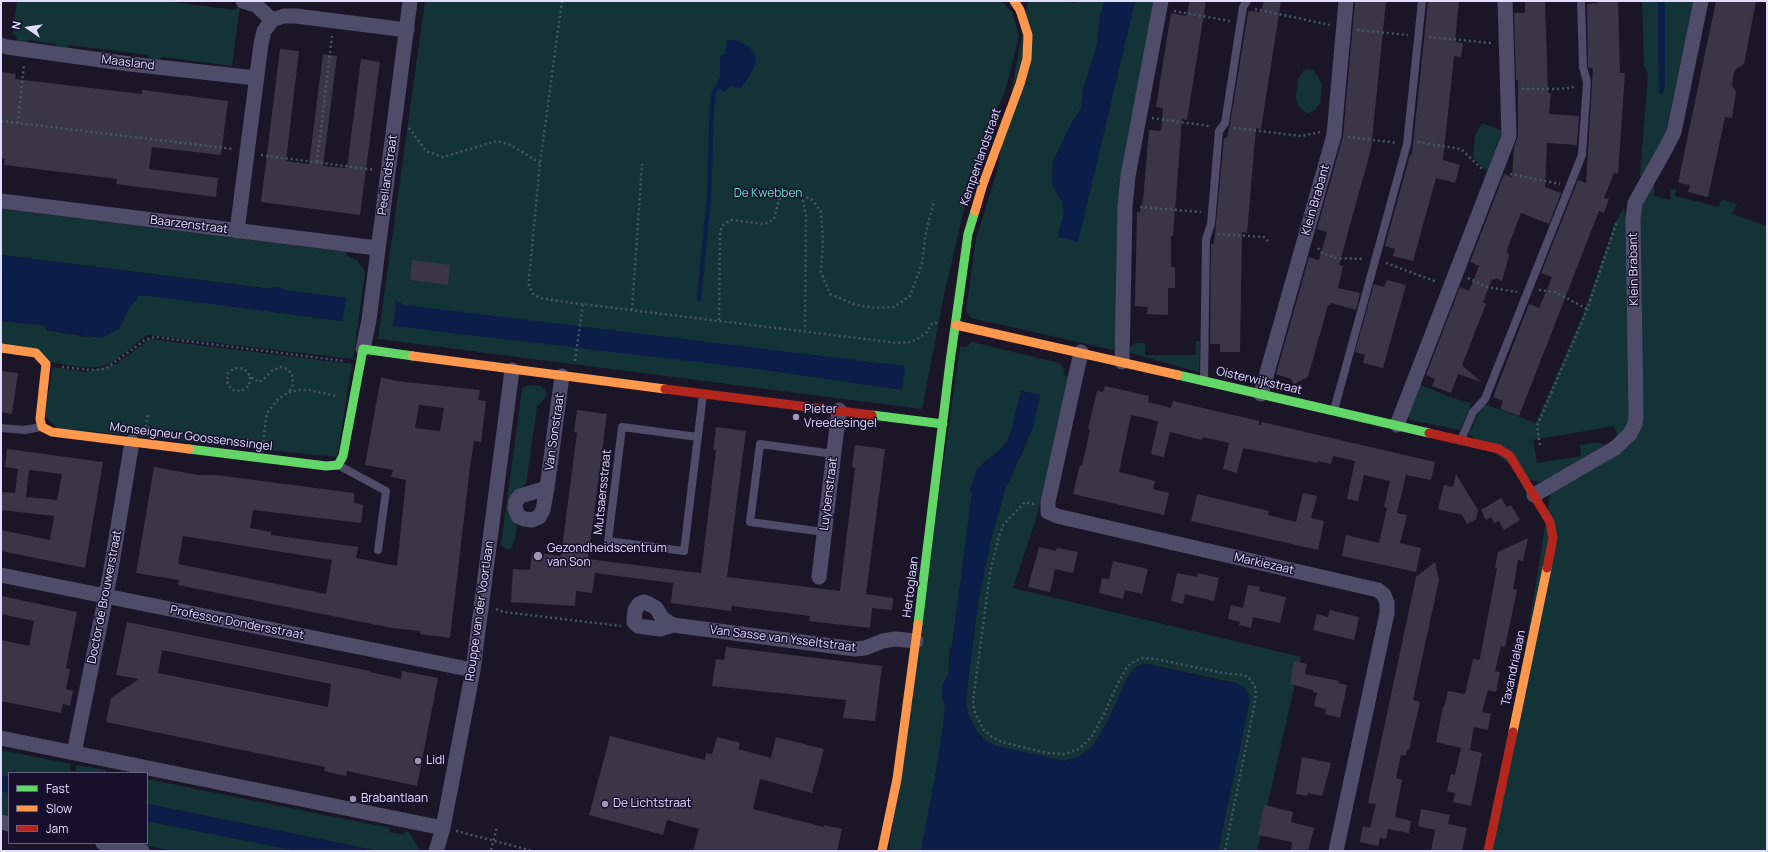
<!DOCTYPE html>
<html>
<head>
<meta charset="utf-8">
<style>
  body { margin:0 }
  #map { position:relative; width:1768px; height:852px; overflow:hidden; background:#1a1627; font-family:Manrope,sans-serif }
  canvas { display:block }
  .frame { position:absolute; inset:0; border:2px solid #e2ddff; pointer-events:none }
  .legend { position:absolute; left:8px; top:772px; width:140px; height:72px; box-sizing:border-box; background:#16102d; border:1px solid #686281; margin:0; padding:5px 7px; list-style:none; font-size:12px; color:#e2ddff }
  .legend li { display:flex; align-items:center; gap:8px; height:20px }
  .legend b { width:20px; border:1px solid #686281 }
  .north { position:absolute; left:8px; top:8px; width:40px; height:40px; -webkit-text-stroke:3px #16102d; paint-order:stroke; rotate:283deg; font-size:11px; font-weight:700; line-height:16px; text-align:center; color:#e2ddff }
  .north::after { content:''; display:block; margin:auto; width:14px; height:18px; background:#e2ddff; clip-path:polygon(50% 0,100% 100%,50% 72%,0 100%) }
</style>
</head>
<body>
<div id="map">
<canvas width="1768" height="852"></canvas>
<div class="frame"></div>
<ul class="legend">
<li><b style="height:5px;background:#63d668"></b>Fast</li>
<li><b style="height:5px;background:#ff974d"></b>Slow</li>
<li><b style="height:5px;background:#b3261e"></b>Jam</li>
</ul>
<div class="north">N</div>
</div>
<script>
const g = document.querySelector('canvas').getContext('2d');
g.lineJoin = 'round';
function fill(path, color) { g.fillStyle = color; g.fill(path, 'evenodd'); }
const poly = rows => new Path2D(rows.map(r => 'M' + r).join(''));
function strokePath(path, color, width, dash) { g.strokeStyle = color; g.lineWidth = width; g.lineCap = dash ? 'butt' : 'round'; g.setLineDash(dash || []); g.stroke(path); }
function drawText(font, color, halo, rows, align = 'center') {
  g.font = font + ' Manrope,sans-serif'; g.lineWidth = 3; g.setLineDash([]); g.textBaseline = 'middle'; g.strokeStyle = halo; g.fillStyle = color; for (const [text, x, y, turn = 0] of rows) {
    g.save(); g.translate(x, y); g.rotate((+turn || 0) * Math.PI / 180); g.textAlign = isNaN(turn) ? turn : align; if (halo) g.strokeText(text, 0, 0); g.fillText(text, 0, 0); g.restore();
  }
}
fill(poly([
  [17,1,166,1,234,10,240,6,232,66,162,57,158,60,150,59,147,55,70,45,66,49,58,47,55,44,29,40,23,45,17,44,17,39,13,32],
  [425,1,1001,1,1012,12,1019,36,1006,88,974,166,944,295,922,409,378,339],
  [1028,1,1065,1,1075,3,1074,1,1105,1,1100,17,1097,44,1083,90,1081,109,1072,122,1053,162,1052,176,1056,192,1062,201,1064,214,1059,230,1059,237,1078,241,1135,1,1155,1,1115,347,1113,350,971,318,966,311,976,239,997,171],
  [1642,1,1658,1,1659,92,1662,95,1665,85,1665,1,1694,1,1664,139,1642,176,1640,176,1648,75,1644,65],
  [1308,69,1313,70,1318,76,1322,84,1320,103,1315,110,1309,113,1303,111,1298,105,1296,97,1298,80,1303,71],
  [1482,123,1502,131,1487,172,1473,157,1475,135],
  [1652,185,1654,185,1654,196,1670,200,1671,189,1676,190,1675,196,1719,207,1721,199,1737,204,1732,214,1767,226,1767,851,1493,851,1550,495,1553,491,1622,451,1630,445,1636,437,1639,219,1641,205],
  [1624,208,1627,225,1630,373,1628,425,1619,437,1617,436,1614,426,1533,440,1537,463,1581,456,1580,445,1599,442,1604,445,1548,479,1539,482,1531,480,1469,434,1478,414,1483,406,1487,405,1536,423,1582,317,1615,223],
  [1,209,346,252,346,255,358,261,365,272,353,359,149,335,144,337,113,362,100,367,86,368,49,362,1,343,1,321,44,325,47,330,86,337,123,323,125,316,131,305,137,300,137,296,144,295,342,321,346,298,282,290,283,289,271,289,1,255],
  [150,339,352,364,337,457,57,428,44,415,53,367,85,372,116,364],
  [1196,341,1200,341,1199,372,1130,353,1129,351,1131,346,1135,343,1145,343,1145,355,1196,355],
  [972,342,1059,363,1065,369,1063,375,1069,377,1036,519,1013,588,1301,657,1257,851,1218,851,1250,699,1236,683,1152,665,1144,664,1138,666,1131,672,1127,678,1108,721,1092,747,1080,756,1065,761,996,746,985,740,977,731,968,714,966,701,969,673,979,596,993,531,1005,490,1026,444,1040,395,1021,391,1012,429,1007,442,999,451,982,464,970,490,972,493,952,647,950,648,948,676,943,683,942,698,945,706,943,728,936,772,921,851,889,851,960,346,966,347],
  [1419,384,1452,398,1472,403,1460,430,1411,420,1407,415],
  [527,385,541,386,545,389,547,395,537,407,526,484,514,492,510,517,517,524,515,539,512,547,508,550,501,545,522,389],
  [1,750,71,764,70,770,75,772,77,765,105,770,106,773,9,773,9,777,1,775],
  [147,779,390,828,389,832,404,835,405,831,409,832,419,849,418,851,378,851,148,804,147,807],
  [1,791,9,793,9,818,1,817],
  [147,821,298,851,172,851,133,843,147,843]
]), '#143336');
fill(poly([
  [1105,1,1135,1,1078,242,1058,237,1059,230,1064,214,1062,201,1052,185,1053,162,1072,122,1081,109,1083,90,1097,44,1100,17],
  [1658,1,1665,1,1665,85,1662,95,1659,92],
  [727,40,736,40,748,46,756,55,755,65,749,77,741,88,731,86,724,92,717,87,720,76,720,56,725,54],
  [1,255,270,289,271,287,283,288,282,290,346,298,342,321,144,295,137,296,137,300,131,305,119,329,102,338,47,330,44,325,1,321],
  [395,300,405,305,905,366,902,390,757,369,393,326,396,304],
  [1021,391,1040,395,1033,427,1005,490,993,531,979,596,969,673,966,701,968,714,977,731,985,740,996,746,1065,761,1080,756,1092,747,1108,721,1127,678,1131,672,1144,664,1243,686,1248,693,1250,699,1218,851,921,851,936,773,943,728,945,706,942,698,942,691,943,683,948,676,951,652,949,650,952,646,972,493,970,490,976,470,999,451,1007,442,1012,429],
  [1,775,9,777,9,793,1,791],
  [147,804,378,851,298,851,147,821]
]), '#0b1e4a');
strokePath(poly([
  [699,299,709,197,712,105,714,92,721,82]
]), '#0b1e4a', 4.5);
fill(poly([
  [1190,1,1206,1,1187,120,1182,119,1173,236,1171,236,1171,267,1175,267,1175,288,1168,288,1168,315,1147,314,1148,307,1135,306,1137,212,1140,212,1143,200,1149,130,1161,131,1163,108,1156,107,1171,13,1186,16],
  [1264,1,1281,1,1261,129,1256,128,1247,233,1242,232,1240,352,1220,352,1220,344,1210,344,1211,244,1214,244,1216,224,1224,138,1227,138,1230,124,1248,13,1249,11,1261,12],
  [1355,1,1386,1,1371,149,1339,265,1343,266,1338,288,1360,293,1356,310,1331,303,1330,305,1328,305,1308,377,1294,384,1291,379,1276,374,1309,257,1319,260,1327,232,1317,229,1343,136],
  [1428,1,1459,1,1455,42,1463,43,1461,57,1454,56,1443,160,1460,165,1455,183,1436,178,1413,261,1393,256,1395,249,1385,246,1410,155,1412,154],
  [1525,1,1545,1,1548,93,1551,93,1549,114,1579,116,1577,145,1547,143,1545,187,1561,193,1549,224,1521,213,1507,250,1509,256,1502,281,1495,278,1495,280,1492,279,1483,302,1486,304,1462,365,1481,382,1458,374,1451,393,1432,386,1435,379,1426,375,1460,287,1469,291,1479,266,1470,262,1504,174,1512,177,1514,147,1518,136,1518,80,1516,80,1514,13,1525,13],
  [1598,1,1618,1,1620,73,1625,73,1618,174,1614,173,1604,198,1609,199,1604,213,1599,211,1519,416,1500,409,1503,401,1493,397,1529,304,1539,308,1546,292,1552,277,1541,273,1578,180,1586,183,1593,68,1589,68,1588,66,1587,4,1598,3],
  [1716,1,1756,1,1744,64,1735,70,1733,77,1732,86,1736,91,1732,118,1725,117,1708,197,1688,192,1690,185,1678,183],
  [280,49,299,51,286,161,309,164,323,54,337,56,323,166,347,168,361,59,380,62,360,215,261,202],
  [1,72,16,74,15,79,142,94,142,90,228,101,221,155,152,147,149,169,218,178,216,197,116,184,117,179,4,165,5,159,1,158],
  [412,260,450,265,448,285,410,280],
  [1387,280,1406,285,1383,368,1363,363,1365,355,1355,352,1374,284,1384,287],
  [1,371,18,373,12,414,1,412],
  [381,377,396,381,480,390,478,400,486,401,481,442,474,441,470,467,450,638,420,634,420,631,392,628,178,585,179,580,136,573,154,467,198,475,216,475,354,493,354,503,363,505,361,523,253,510,250,528,271,532,271,535,358,547,356,558,397,566,406,480,391,477,393,470,365,465],
  [419,405,444,408,440,431,415,428],
  [183,536,332,560,326,594,178,564],
  [1105,386,1149,396,1148,402,1171,408,1173,401,1259,421,1259,425,1261,425,1262,422,1435,462,1431,480,1406,475,1397,513,1407,515,1400,543,1421,548,1416,572,1342,556,1346,535,1379,543,1387,508,1384,507,1390,481,1364,475,1358,501,1347,499,1355,461,1333,456,1331,464,1318,461,1318,463,1243,448,1237,473,1223,469,1229,443,1203,437,1202,440,1170,432,1164,457,1151,454,1158,421,1131,415,1119,472,1155,481,1153,489,1169,493,1164,515,1073,494,1080,465,1082,466,1090,430,1088,429,1097,391,1103,392],
  [577,410,607,414,588,559,675,570,701,573,716,450,713,450,716,427,746,431,727,577,840,591,855,468,852,467,855,445,885,449,866,594,893,598,892,610,872,608,870,628,809,621,810,616,732,606,731,611,671,603,673,583,595,573,592,593,576,591,575,606,511,602,513,569,530,570,532,552,561,556,577,433,574,432],
  [7,449,103,462,85,568,1,551,1,530,50,540,54,516,1,510,1,492,15,493,18,469,5,467],
  [29,470,62,474,57,500,26,497],
  [1456,474,1478,510,1476,519,1467,524,1462,515,1438,509,1444,485,1453,487],
  [1303,493,1317,496,1311,518,1324,521,1318,550,1191,521,1197,494,1269,511,1268,515,1296,522],
  [1501,498,1507,507,1511,505,1520,520,1504,530,1499,521,1494,523,1491,517,1486,520,1481,510],
  [1528,538,1523,561,1518,560,1513,589,1517,590,1505,647,1501,646,1495,671,1500,672,1496,692,1488,690,1482,712,1491,714,1488,730,1474,727,1470,750,1436,742,1443,707,1444,707,1448,691,1465,694,1473,659,1479,660,1480,658,1497,568,1495,568,1498,552],
  [1039,547,1056,551,1057,548,1078,552,1073,573,1055,569,1050,592,1028,587],
  [1113,561,1148,569,1142,594,1125,590,1123,599,1099,593,1102,578,1109,579],
  [1435,562,1439,580,1413,700,1420,702,1409,750,1407,749,1406,756,1401,755,1396,778,1402,780,1395,817,1411,821,1409,833,1388,829,1386,839,1380,838,1378,846,1360,842,1363,826,1370,828,1376,804,1368,803,1416,577],
  [1177,573,1197,577,1198,573,1219,578,1214,601,1185,594,1183,604,1171,601],
  [1248,585,1260,587,1259,591,1286,597,1280,623,1253,617,1251,628,1239,625,1240,622,1228,619,1231,605,1243,608],
  [1,596,77,612,66,668,70,669,66,689,73,691,70,706,63,704,61,713,1,701,1,640,29,646,34,621,1,614],
  [1330,610,1359,617,1354,640,1313,630,1317,614,1328,617],
  [127,622,370,671,370,672,401,679,402,671,438,678,417,786,347,771,346,776,324,771,325,767,106,722,111,698,139,679,116,675],
  [162,650,331,684,328,707,158,673],
  [726,647,882,666,875,721,843,718,846,700,712,686,716,659,724,660],
  [1294,661,1307,664,1305,674,1339,681,1338,683,1347,685,1340,718,1325,714,1326,709,1314,706,1317,693,1313,692,1313,690,1290,684],
  [610,736,705,760,706,753,712,754,717,737,740,743,738,749,771,758,776,737,824,749,812,793,760,779,753,809,824,827,824,825,842,829,837,851,693,851,699,829,667,820,663,835,589,815],
  [1461,748,1482,753,1471,806,1453,802,1455,793,1447,791,1451,774,1455,775],
  [1302,757,1331,763,1322,796,1308,793,1307,796,1296,794],
  [1264,805,1293,812,1291,822,1314,828,1308,851,1291,851,1292,842,1258,835],
  [1421,809,1450,815,1448,824,1467,828,1462,851,1431,851,1435,830,1418,826]
]), '#3a3648');
strokePath(poly([
  [562,1,540,163,529,279,529,286,533,294,540,298,565,302,898,343,911,342,919,338,927,332,932,323,937,323],
  [1255,9,1330,25],
  [1174,11,1230,21],
  [1357,30,1408,35],
  [1429,37,1491,43],
  [1522,89,1556,89,1569,88,1576,86],
  [1152,118,1209,126],
  [1,121,233,149],
  [18,123,24,64],
  [409,128,426,151,443,157,497,141,511,145,540,163],
  [1234,128,1301,136,1320,132],
  [1348,137,1397,143],
  [1418,142,1461,149,1482,169],
  [261,155,375,170],
  [317,162,332,36],
  [1510,174,1560,184],
  [802,195,806,216,805,330],
  [1140,207,1201,212],
  [1218,234,1264,237,1268,241],
  [1318,248,1322,253,1336,258,1364,259],
  [1386,263,1437,282],
  [1468,278,1487,287,1517,292],
  [1539,290,1555,292,1587,309],
  [632,310,642,164],
  [719,320,720,231,723,225,731,220,765,224,774,219,779,199,789,193,802,195,812,200,821,212,823,240,821,272,830,294,856,305,876,308,894,307,910,296,922,264,925,237,934,200],
  [575,361,583,304],
  [62,367,91,370,105,369,145,340,155,337,344,361],
  [250,377,249,386,241,391,232,390,227,382,228,373,235,368,244,369,253,379,260,382,272,371,281,367,287,369,292,374,293,385,289,392],
  [146,427,148,413],
  [263,442,267,413,278,399,289,392,299,390,309,390,337,396],
  [1540,445,1537,426,1587,310,1617,221],
  [1034,504,1025,502,1004,524,999,536,990,573,973,701,975,713,984,730,992,737,1002,742,1047,753,1065,754,1079,749,1092,736,1103,716,1119,681,1127,667,1135,661,1143,658,1156,659,1223,673,1244,675,1251,680,1256,689,1255,702,1225,851],
  [496,609,504,612,621,626],
  [456,831,533,851],
  [491,850,497,827]
]), '#485668', 2.5, [2, 3]);
strokePath(poly([
  [1204,380,1206,239,1211,224,1219,131,1225,123,1243,7,1247,1],
  [1334,410,1407,144,1422,1],
  [1,428,24,430,41,427],
  [698,437,622,427,608,541,684,551,703,394],
  [1461,440,1473,412,1485,399,1582,155,1587,82,1583,67,1581,1],
  [338,465,386,491,378,550],
  [824,532,750,522,760,444,834,454]
]), '#4e4c68', 8);
strokePath(poly([
  [243,1,256,5,272,20],
  [1,45,7,47,130,64,256,78],
  [1,201,377,248],
  [237,231,261,44,264,31,272,20,284,16,296,16,407,30],
  [363,349,369,320,410,1],
  [1081,352,1048,502,1048,512,1057,516,1378,590,1384,595,1387,603,1387,613,1336,851],
  [1122,362,1125,207,1128,176,1161,1],
  [1261,394,1334,135,1346,1],
  [1397,425,1509,136,1505,1],
  [547,488,543,510,539,517,532,520,524,519,518,516,515,508,516,501,520,496,547,488,562,376],
  [1534,495,1615,448,1630,434,1635,424,1636,414,1633,219,1635,203,1667,146,1674,132,1701,1],
  [1,575,473,670],
  [819,577,839,410],
  [673,625,663,619,656,608,649,604,644,602,639,604,635,610,634,622,638,626,660,629,673,625,855,649,865,648,883,641,895,639,916,641],
  [1,738,443,828],
  [74,753,110,575,132,442],
  [1,822,9,824],
  [103,843,142,851],
  [436,851,443,828,473,670,512,370]
]), '#4e4c68', 15);
strokePath(poly([
  [1178,375,1429,433],
  [872,415,943,424],
  [189,449,326,466,338,465,343,456,363,349,413,356],
  [918,624,950,362,968,234,975,211]
]), '#63d668', 9);
strokePath(poly([
  [975,211,983,184,1020,84,1027,59,1028,35,1020,10,1014,1],
  [956,325,1178,375],
  [1,348,36,353,46,364,40,419,42,427,52,432,189,449],
  [413,356,665,389],
  [1513,732,1547,568],
  [882,851,897,779,918,624]
]), '#ff974d', 9);
strokePath(poly([
  [665,389,872,415],
  [1429,433,1499,449,1510,456,1550,522,1553,538,1547,568],
  [1488,851,1513,732]
]), '#b3261e', 9);
for (const [x, y, r, color] of [
  [796,417,4,"#9c97b3"],
  [538,556,5,"#9c97b3"],
  [418,761,4,"#9c97b3"],
  [353,799,4,"#9c97b3"],
  [605,804,4,"#9c97b3"]
]) { const dot = new Path2D(); dot.arc(x, y, r, 0, 2 * Math.PI); g.fillStyle = color; g.fill(dot); strokePath(dot, '#16102d', 1.5); }
drawText('12px', '#e2ddff', '#16102d', [
  ["Maasland",128,63,7],
  ["Kempenlandstraat",981,157,-71],
  ["Peellandstraat",388,175,-82],
  ["Klein Brabant",1316,200,-74],
  ["Baarzenstraat",189,225,7],
  ["Klein Brabant",1634,269,-91],
  ["Oisterwijkstraat",1259,381,13],
  ["Van Sonstraat",555,432,-82],
  ["Monseigneur Goossenssingel",191,437,7],
  ["Mutsaersstraat",603,492,-84],
  ["Luybenstraat",829,494,-83],
  ["Markiezaat",1264,564,13],
  ["Hertoglaan",911,587,-83],
  ["Doctor de Brouwerstraat",105,597,-79],
  ["Rouppe van der Voortlaan",480,611,-82],
  ["Professor Dondersstraat",237,623,11],
  ["Van Sasse van Ysseltstraat",783,639,7],
  ["Taxandrialaan",1514,668,-78]
]);
drawText('12px', '#61e6ca', '#16102d', [
  ["De Kwebben",768,194]
]);
drawText('12px', '#e2ddff', '#16102d', [
  ["Pieter",804,410],
  ["Vreedesingel",804,424],
  ["Gezondheidscentrum",547,549],
  ["van Son",547,563],
  ["Lidl",426,761],
  ["Brabantlaan",361,799],
  ["De Lichtstraat",613,804]
], 'left');
</script>
</body>
</html>
